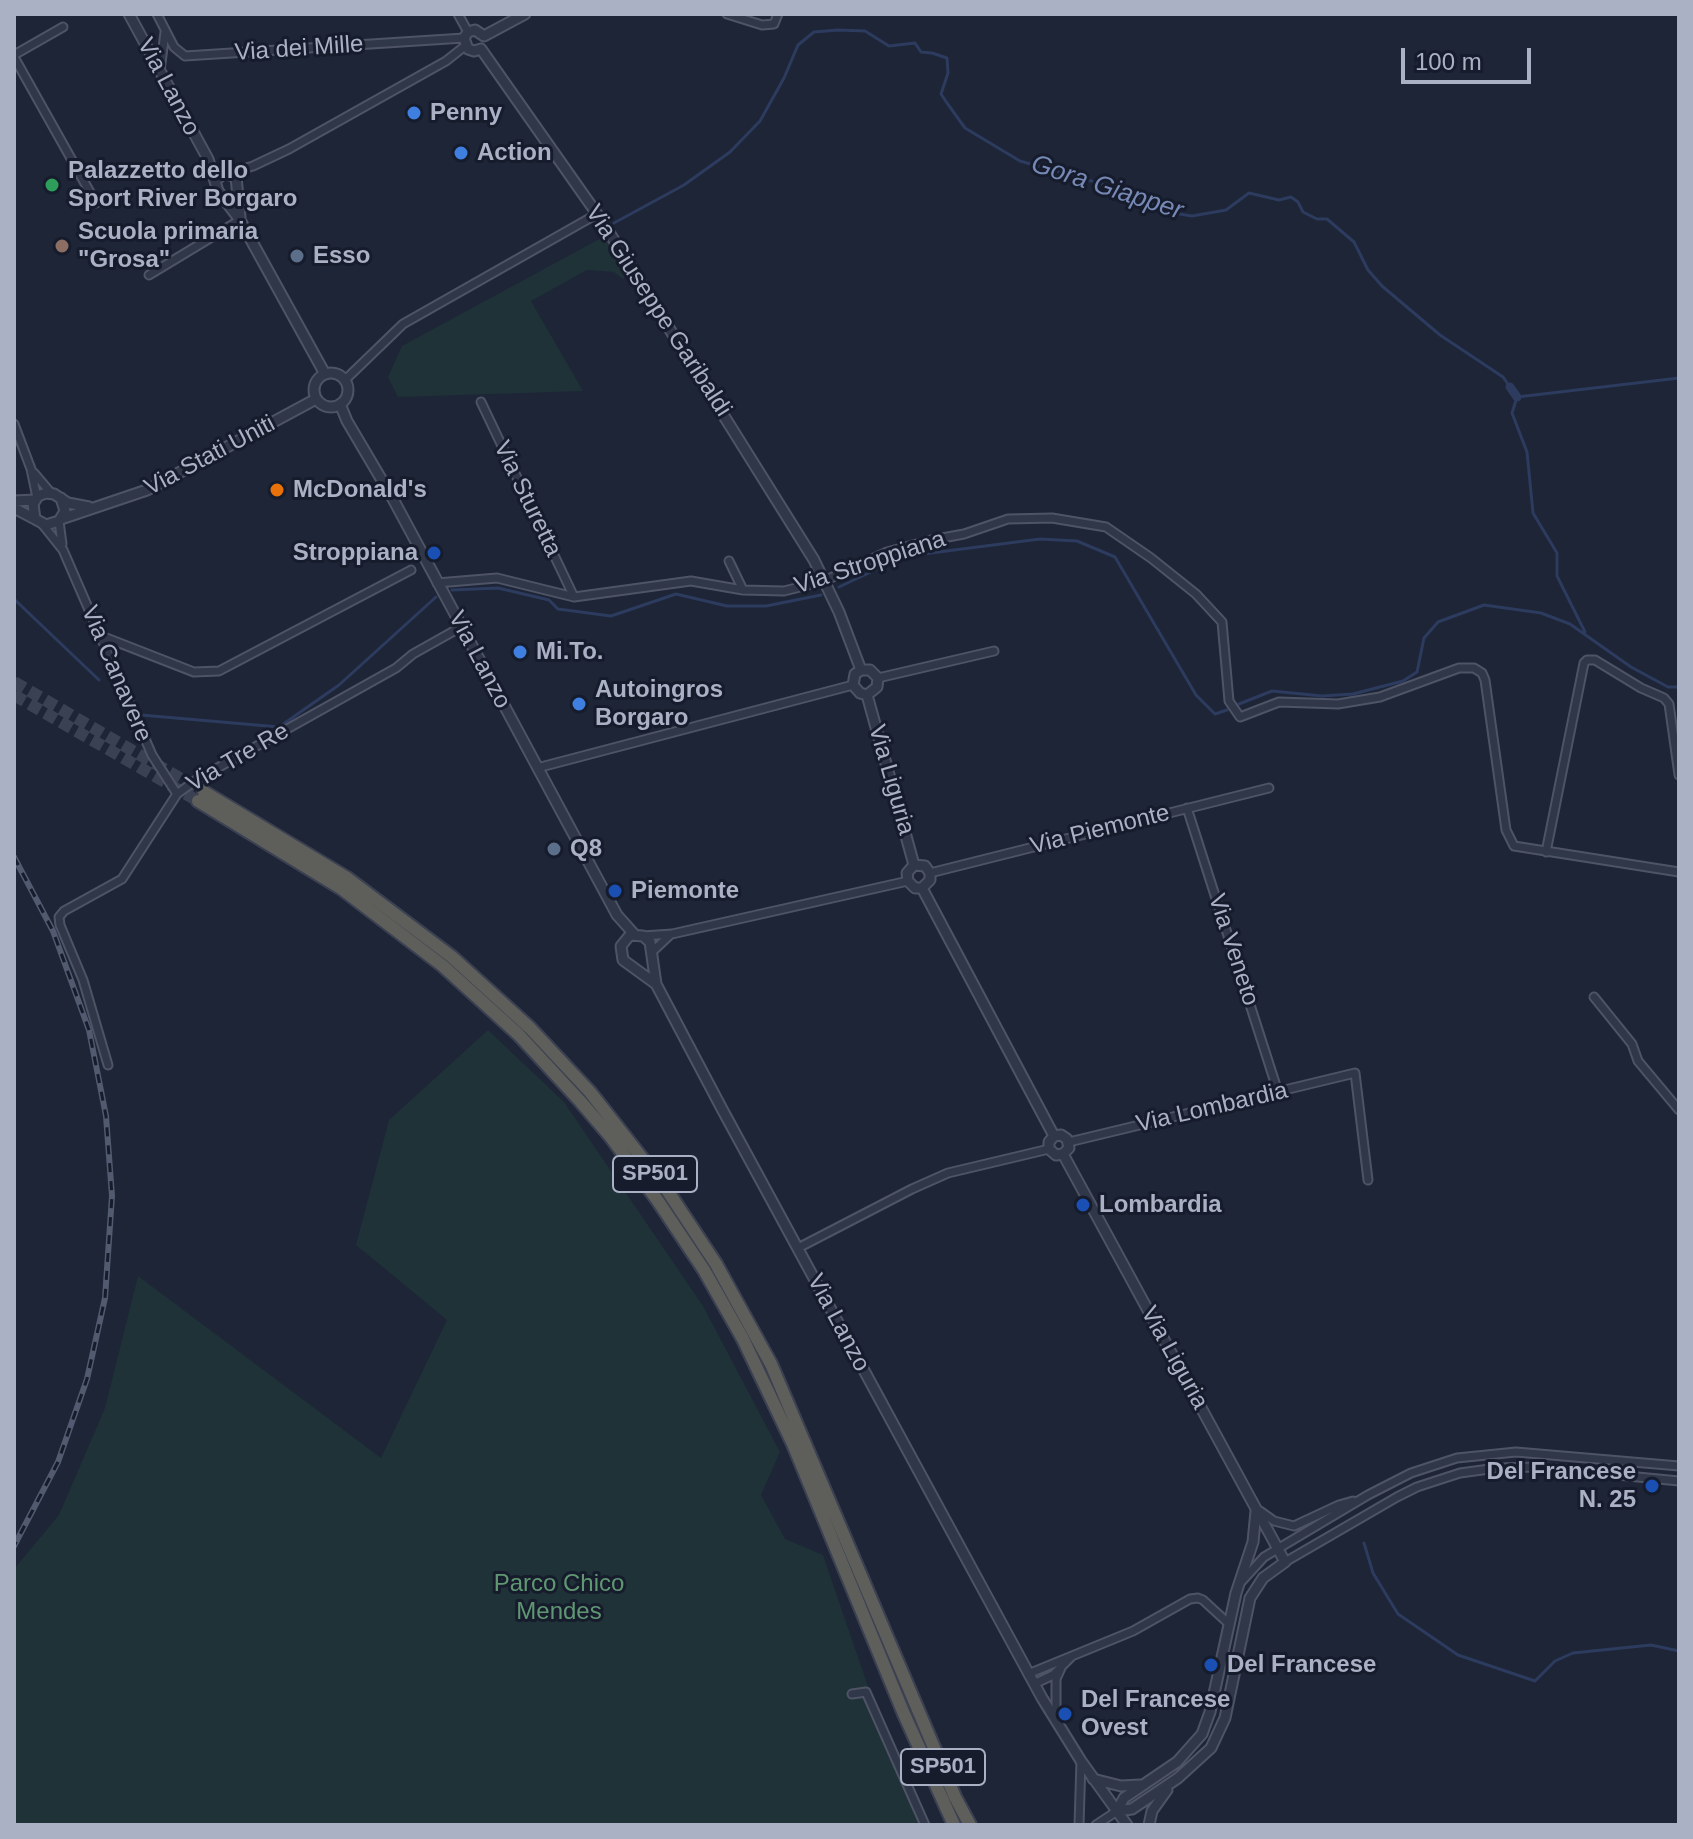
<!DOCTYPE html>
<html>
<head>
<meta charset="utf-8">
<style>
  body { margin:0 }
  #map { position:relative; width:1693px; height:1839px; overflow:hidden; background:#1d2537; font-family:Helvetica,sans-serif }
  canvas { display:block }
  .frame { position:absolute; inset:0; border:16px solid #aab1c5; pointer-events:none }
  .scale { position:absolute; left:1401px; top:48px; width:130px; height:36px; box-sizing:border-box; border:4px solid #aab1c5; border-top:0; padding-left:10px; font-size:24px; line-height:28px; white-space:nowrap; color:#aab1c5; -webkit-text-stroke:6px #161c2c; paint-order:stroke }
</style>
</head>
<body>
<div id="map">
<canvas width="1693" height="1839"></canvas>
<div class="frame"></div>
<div class="scale">100 m</div>
</div>
<script>
const g = document.querySelector('canvas').getContext('2d');
g.lineJoin = 'round';
function fill(path, color) { g.fillStyle = color; g.fill(path, 'evenodd'); }
const poly = rows => new Path2D(rows.map(r => 'M' + r).join(''));
function strokePath(path, color, width, dash) { g.strokeStyle = color; g.lineWidth = width; g.lineCap = dash ? 'butt' : 'round'; g.setLineDash(dash || []); g.stroke(path); }
function drawText(font, color, halo, rows, align = 'center') {
  g.font = font + ' Helvetica,sans-serif'; g.lineWidth = 6; g.setLineDash([]); g.textBaseline = 'middle'; g.strokeStyle = halo; g.fillStyle = color; for (const [text, x, y, turn = 0] of rows) {
    g.save(); g.translate(x, y); g.rotate((+turn || 0) * Math.PI / 180); g.textAlign = isNaN(turn) ? turn : align; if (halo) g.strokeText(text, 0, 0); g.fillText(text, 0, 0); g.restore();
  }
}
fill(poly([
  [605,236,630,274,623,279,614,272,587,270,531,301,583,391,398,397,388,377,402,346],
  [488,1030,564,1102,703,1306,780,1452,761,1495,785,1539,823,1555,899,1777,927,1825,14,1825,14,1569,59,1515,105,1408,138,1276,381,1458,447,1320,356,1245,389,1120]
]), '#1f3238');
strokePath(poly([
  [614,223,684,185,730,152,760,121,784,78,798,45,814,32,838,30,865,31,889,46,915,43,921,52,932,53,947,58,948,73,941,94,947,103,965,128,1020,161,1127,191,1167,212,1192,216,1226,210,1249,193,1279,200,1291,197,1298,202,1303,212,1317,219,1327,219,1354,242,1368,270,1382,286,1440,335,1503,377,1510,387],
  [839,587,894,561,923,554,1040,539,1077,541,1115,557,1196,695,1215,714,1227,710],
  [452,590,498,588,549,600,558,609,611,616,676,594,727,606,766,606,821,595],
  [14,599,99,680],
  [1585,632,1557,576,1557,553,1533,513,1527,452,1512,413,1517,397,1679,378],
  [1239,704,1272,691,1322,696,1353,694,1403,681,1417,672,1424,638,1438,622,1484,605,1541,613,1570,624,1631,667,1668,687,1679,687],
  [141,715,279,727,339,685,436,597],
  [1364,1543,1373,1573,1398,1614,1458,1655,1535,1681,1555,1661,1573,1653,1651,1645,1679,1651]
]), '#2c3b5e', 3);
strokePath(poly([
  [1510,387,1517,397]
]), '#2c3b5e', 9);
strokePath(poly([
  [14,682,204,792],
  [14,695,198,801]
]), '#394153', 12, [12, 6]);
const minor = poly([
  [157,14,174,47,185,56,464,38],
  [458,14,468,32],
  [727,14,762,25,774,24,778,14],
  [14,55,63,27],
  [14,57,96,203],
  [160,71,165,32],
  [230,173,253,166,289,149,446,61,465,46],
  [149,275,240,220],
  [345,380,403,324,597,214],
  [481,402,574,597],
  [14,424,31,469,37,498],
  [34,473,51,493],
  [59,521,62,544],
  [43,525,63,550,152,755,177,794],
  [729,561,743,590],
  [437,583,497,578,574,597,691,581,743,590,784,591,824,581,887,552,931,540,964,534,1008,519,1052,518,1106,527,1151,558,1196,594,1222,622,1229,701,1240,717,1279,702,1338,704,1380,697,1459,668,1474,668,1482,673,1485,680,1506,830,1514,846,1679,872],
  [99,635,194,672,219,671,411,570],
  [878,678,994,651],
  [537,768,853,685],
  [1187,808,1278,1092],
  [1546,852,1584,663,1587,660,1595,660,1641,688,1664,698,1669,704,1679,775],
  [930,873,1269,788],
  [643,936,672,934,908,881],
  [653,951,670,935],
  [1594,997,1632,1044,1638,1061,1679,1110],
  [108,1065,83,980,60,925,59,917,64,911,122,879,177,794,196,780,396,668,413,654,461,627],
  [1069,1142,1355,1073,1368,1180],
  [798,1248,912,1189,948,1173,1049,1149],
  [1260,1511,1274,1521,1294,1526,1339,1505,1353,1501],
  [1285,1562,1397,1497,1417,1487,1460,1473,1497,1468,1535,1467,1679,1481],
  [1242,1581,1264,1557,1368,1495,1411,1473,1457,1458,1516,1452,1679,1466],
  [1028,1674,1133,1631,1190,1599,1198,1598,1203,1600,1228,1623],
  [1034,1684,1053,1675,1071,1657],
  [852,1694,866,1692,925,1825],
  [1056,1718,1056,1679,1061,1668],
  [1079,1825,1081,1761],
  [1096,1825,1117,1811]
]);
const tertiary = poly([
  [129,14,208,159,218,191,240,220,325,374],
  [484,36,525,14],
  [481,49,602,221,814,560,839,612,861,670],
  [481,49,474,51,468,49,464,38,468,32,475,30,484,36],
  [216,180,224,173,236,177,240,217],
  '314 390a17 17 0 1 1 34 0a17 17 0 1 1-34 0Z',
  [340,404,347,421,393,499,617,915,634,934],
  [61,498,65,511,59,521,46,525,35,519,33,504,38,496,46,493,54,494,68,503,89,507],
  [14,501,35,500],
  [14,508,35,519],
  [61,519,147,490,316,399],
  [861,670,870,670,878,678,877,687,867,695],
  [861,670,855,674,853,685,860,693,867,695],
  [867,695,914,865],
  [914,865,925,866,930,873,930,880,922,888],
  [914,865,907,873,908,881,915,888,922,888],
  [922,888,1054,1136],
  [656,984,623,960,621,946,630,935,643,936,650,942,656,984,722,1109,1042,1698,1081,1761,1127,1825],
  [1054,1136,1049,1142,1049,1149,1056,1155,1063,1154],
  [1054,1136,1061,1135,1067,1139,1069,1148,1063,1154],
  [1063,1154,1285,1562,1263,1578,1250,1598,1225,1718,1211,1748,1178,1778,1132,1809,1117,1811],
  [1093,1779,1121,1786,1140,1785],
  [1117,1811,1124,1798,1177,1762,1202,1734,1210,1712,1236,1593,1253,1542,1256,1511],
  [1149,1825,1152,1811,1167,1790]
]);
const trunk = poly([
  [204,792,347,878,452,957,530,1028,590,1092,667,1190,716,1264,771,1364,955,1797,970,1825],
  [198,801,342,889,443,966,519,1035,580,1101,610,1136,658,1201,704,1270,743,1339,793,1444,904,1714,954,1825]
]);
strokePath(minor, '#4e5466', 11);
strokePath(tertiary, '#4e5466', 13);
strokePath(trunk, '#3b4152', 16);
strokePath(minor, '#303748', 7);
strokePath(tertiary, '#303748', 9);
strokePath(trunk, '#5e5e5a', 12);
const rail = poly([
  [14,857,53,931,89,1030,106,1116,112,1196,105,1298,87,1379,58,1462,14,1546]
]);
strokePath(rail, '#525a6f', 6);
strokePath(rail, '#161c2c', 3, [9]);
for (const [x, y, r, color] of [
  [414,113,8,"#3f7fe0"],
  [461,153,8,"#3f7fe0"],
  [52,185,8,"#2e9e5b"],
  [62,246,8,"#8d6e63"],
  [297,256,8,"#5c6f8a"],
  [277,490,8,"#e8710a"],
  [434,553,8,"#1a4fb4"],
  [520,652,8,"#3f7fe0"],
  [579,704,8,"#3f7fe0"],
  [554,849,8,"#5c6f8a"],
  [615,891,8,"#1a4fb4"],
  [1083,1205,8,"#1a4fb4"],
  [1652,1486,8,"#1a4fb4"],
  [1211,1665,8,"#1a4fb4"],
  [1065,1714,8,"#1a4fb4"]
]) { const dot = new Path2D(); dot.arc(x, y, r, 0, 2 * Math.PI); g.fillStyle = color; g.fill(dot); strokePath(dot, '#161c2c', 3); }
for (const [x, y, w] of [
  [655,1174,84],
  [943,1767,84]
]) { const box = new Path2D(); box.roundRect(x - w / 2, y - 18, w, 36, 6); g.fillStyle = '#161c2c'; g.fill(box); strokePath(box, '#aab1c5', 2); }
drawText('bold 22px', '#aab1c5', null, [
  ["SP501",655,1174],
  ["SP501",943,1767]
]);
drawText('24px', '#aab1c5', '#161c2c', [
  ["Via dei Mille",299,49,-4],
  ["Via Lanzo",168,87,62],
  ["Via Giuseppe Garibaldi",658,311,57],
  ["Via Stati Uniti",210,456,-28],
  ["Via Sturetta",527,499,64],
  ["Via Stroppiana",870,563,-18],
  ["Via Lanzo",479,660,62],
  ["Via Canavere",116,674,67],
  ["Via Tre Re",238,758,-30],
  ["Via Liguria",891,780,74],
  ["Via Piemonte",1100,830,-14],
  ["Via Veneto",1233,950,72],
  ["Via Lombardia",1212,1108,-13],
  ["Via Lanzo",838,1323,62],
  ["Via Liguria",1174,1358,61]
]);
drawText('bold 24px', '#aab1c5', '#161c2c', [
  ["Penny",430,113],
  ["Action",477,153],
  ["Palazzetto dello",68,171],
  ["Sport River Borgaro",68,199],
  ["Scuola primaria",78,232],
  ["\"Grosa\"",78,260],
  ["Esso",313,256],
  ["McDonald's",293,490],
  ["Stroppiana",418,553,"right"],
  ["Mi.To.",536,652],
  ["Autoingros",595,690],
  ["Borgaro",595,718],
  ["Q8",570,849],
  ["Piemonte",631,891],
  ["Lombardia",1099,1205],
  ["Del Francese",1636,1472,"right"],
  ["N. 25",1636,1500,"right"],
  ["Del Francese",1227,1665],
  ["Del Francese",1081,1700],
  ["Ovest",1081,1728]
], 'left');
drawText('24px', '#609773', '#161c2c', [
  ["Parco Chico",559,1584],
  ["Mendes",559,1612]
]);
drawText('italic 26px', '#778ab5', '#161c2c', [
  ["Gora Giapper",1107,188,18]
]);
</script>
</body>
</html>
